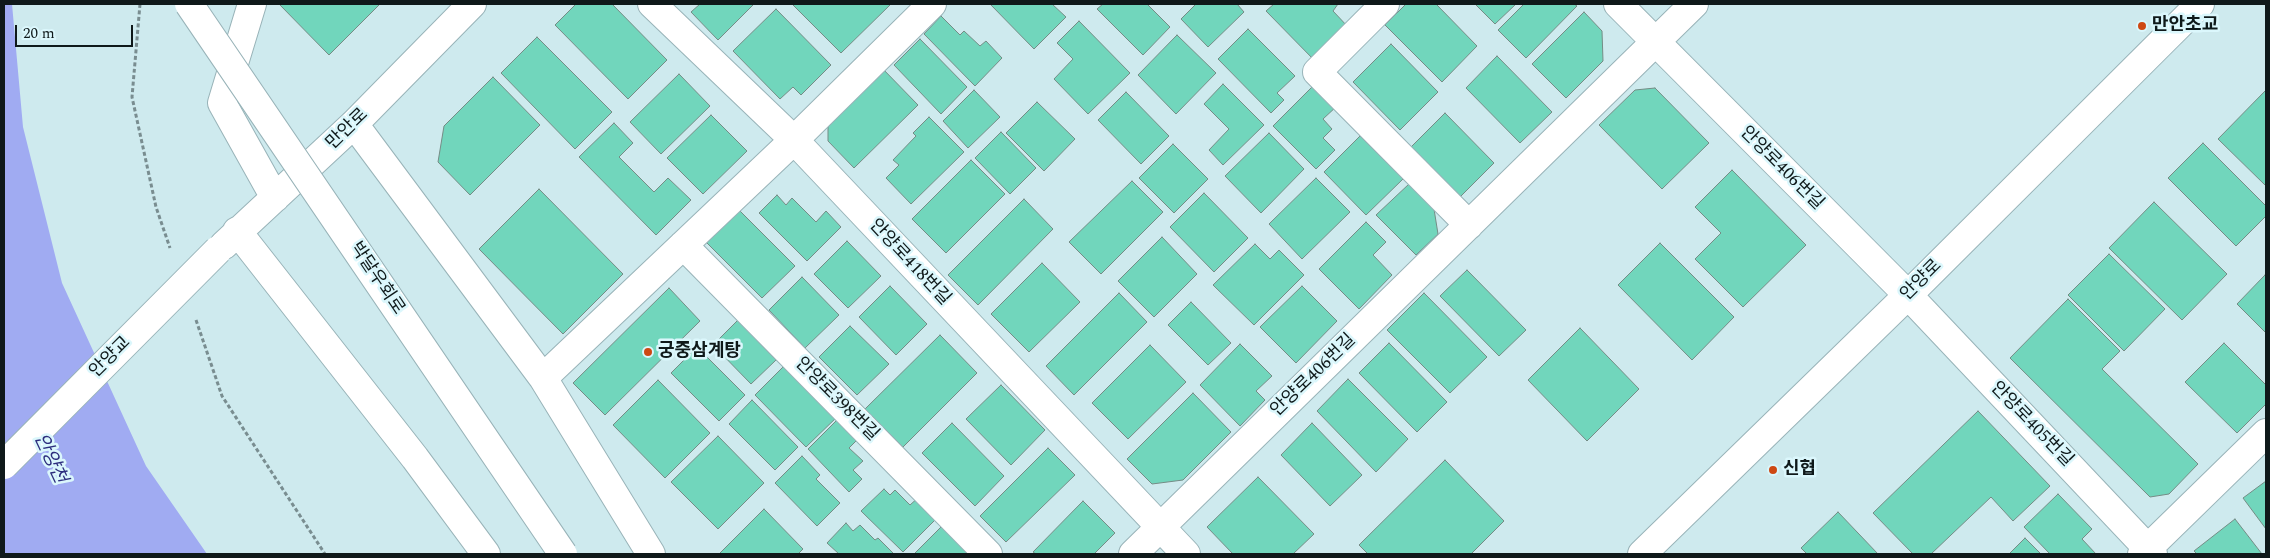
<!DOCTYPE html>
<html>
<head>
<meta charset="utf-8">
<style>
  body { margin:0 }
  #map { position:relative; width:2270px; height:558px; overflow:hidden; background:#ceeaee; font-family:Spectral,serif }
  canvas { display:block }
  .frame { position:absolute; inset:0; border:5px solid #0f191a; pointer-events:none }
  .scale { position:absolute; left:15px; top:25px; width:118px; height:22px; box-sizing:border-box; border:2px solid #0f191a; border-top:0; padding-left:6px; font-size:15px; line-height:18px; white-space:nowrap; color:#0f191a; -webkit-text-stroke:4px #dbf7fc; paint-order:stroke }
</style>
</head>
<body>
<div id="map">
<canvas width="2270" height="558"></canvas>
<div class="frame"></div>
<div class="scale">20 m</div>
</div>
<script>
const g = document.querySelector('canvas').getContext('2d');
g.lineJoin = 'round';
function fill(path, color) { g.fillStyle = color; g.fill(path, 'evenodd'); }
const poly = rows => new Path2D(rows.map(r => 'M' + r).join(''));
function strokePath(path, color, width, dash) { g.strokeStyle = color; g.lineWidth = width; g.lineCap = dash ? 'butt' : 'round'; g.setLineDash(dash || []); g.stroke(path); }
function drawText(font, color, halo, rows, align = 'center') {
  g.font = font + ' Spectral,"Noto Sans KR",serif'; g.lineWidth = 5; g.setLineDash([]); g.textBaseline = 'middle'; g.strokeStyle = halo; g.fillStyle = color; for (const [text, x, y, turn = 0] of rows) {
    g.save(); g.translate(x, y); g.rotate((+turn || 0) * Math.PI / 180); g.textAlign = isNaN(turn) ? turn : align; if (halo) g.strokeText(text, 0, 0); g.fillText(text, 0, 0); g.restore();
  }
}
fill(poly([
  [4,4,12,4,23,127,62,283,146,466,207,554,4,554]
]), '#a0abf2');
const building = poly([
  [279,4,380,4,329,55,279,4],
  [576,4,612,4,667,60,628,99,555,25,576,4],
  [700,4,754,4,718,40,691,12,700,4],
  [792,4,891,4,841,53,792,4],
  [990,4,1052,4,1066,17,1034,49,990,4],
  [1103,4,1147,4,1170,27,1143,55,1097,9,1103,4],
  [1196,4,1237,4,1244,12,1208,47,1181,19,1196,4],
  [1274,4,1338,4,1333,11,1349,28,1316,62,1266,11,1274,4],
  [1406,4,1436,4,1477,46,1442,82,1385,25,1406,4],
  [1475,4,1516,4,1495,24,1475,4],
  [1524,4,1574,4,1577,6,1526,58,1498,30,1524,4],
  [776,9,831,65,801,95,793,87,780,99,733,51,776,9],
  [1584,12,1602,31,1603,61,1566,98,1532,64,1584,12],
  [941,16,960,35,964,31,980,46,986,41,1002,58,975,86,924,34,941,16],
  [1079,21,1130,73,1088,114,1054,79,1073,59,1057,43,1079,21],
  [1248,29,1295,76,1277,93,1284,100,1271,113,1218,59,1248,29],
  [1177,35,1216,73,1176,114,1138,75,1177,35],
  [537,37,612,112,575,149,501,73,537,37],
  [920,39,967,87,941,114,894,65,920,39],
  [1391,44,1438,92,1400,130,1353,82,1391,44],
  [1497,56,1552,112,1520,143,1466,88,1497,56],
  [880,66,918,105,854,168,828,141,828,118,880,66],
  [679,74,710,106,661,154,630,122,679,74],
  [493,77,540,125,470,195,438,162,444,126,493,77],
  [1223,84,1264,125,1223,165,1209,150,1229,129,1204,104,1223,84],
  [1315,84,1337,106,1323,119,1332,129,1323,138,1335,150,1316,169,1273,126,1315,84],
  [1655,88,1709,143,1662,189,1599,125,1635,90,1655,88],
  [974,90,1000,117,968,148,943,121,974,90],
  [2266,90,2266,186,2218,139,2266,90],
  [1126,92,1169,136,1141,164,1098,120,1126,92],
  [1037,102,1075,139,1044,171,1006,133,1037,102],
  [1445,113,1494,163,1460,197,1411,147,1445,113],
  [711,115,747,151,703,194,667,158,711,115],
  [929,117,964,152,911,204,886,178,899,165,893,160,916,136,913,133,929,117],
  [614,123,633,143,619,157,654,192,668,178,691,200,656,235,579,157,614,123],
  [1001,132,1036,168,1010,194,975,158,1001,132],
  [1269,133,1304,169,1261,213,1225,176,1269,133],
  [1360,136,1403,179,1366,215,1324,172,1360,136],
  [2203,143,2266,206,2266,216,2236,246,2168,178,2203,143],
  [1173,144,1208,179,1174,213,1139,178,1173,144],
  [971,160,1005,194,946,253,912,219,971,160],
  [1732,170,1806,245,1743,307,1695,259,1721,233,1695,207,1732,170],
  [1316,178,1350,212,1302,259,1269,224,1316,178],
  [1132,181,1163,212,1101,274,1069,242,1132,181],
  [1409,184,1434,209,1438,234,1416,255,1376,215,1409,184],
  [539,189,623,274,563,334,479,249,539,189],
  [1204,193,1248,238,1214,272,1170,227,1204,193],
  [777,195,786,205,792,198,816,222,826,211,841,227,807,261,759,213,777,195],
  [1024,199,1053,229,978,305,948,275,1024,199],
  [2154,202,2227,274,2182,320,2109,248,2154,202],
  [739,210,795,266,762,298,706,242,739,210],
  [1366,222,1386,242,1373,255,1392,275,1359,309,1319,269,1366,222],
  [1162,237,1197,274,1154,317,1118,281,1162,237],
  [847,241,881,276,848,308,814,274,847,241],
  [1660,243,1734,317,1692,360,1618,285,1660,243],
  [1255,244,1270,259,1279,250,1304,275,1254,325,1213,285,1255,244],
  [2109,254,2165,309,2124,351,2068,295,2109,254],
  [1042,263,1080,302,1029,352,991,314,1042,263],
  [1467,270,1526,330,1499,356,1440,296,1467,270],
  [2265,275,2266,277,2266,333,2237,304,2265,275],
  [802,277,839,315,805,348,769,310,802,277],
  [890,286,927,324,896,355,859,317,890,286],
  [1302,286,1337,321,1296,363,1260,327,1302,286],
  [669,288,700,321,605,415,573,383,669,288],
  [1119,293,1147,322,1074,395,1046,366,1119,293],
  [1424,293,1487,357,1450,393,1387,330,1424,293],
  [2068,299,2120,351,2102,369,2198,464,2169,494,2150,497,2010,358,2068,299],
  [1191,302,1231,343,1208,365,1168,325,1191,302],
  [738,320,776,360,751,384,713,345,738,320],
  [850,326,889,364,857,395,819,357,850,326],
  [1580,328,1639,389,1587,441,1528,380,1580,328],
  [940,335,977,373,903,447,865,409,940,335],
  [1389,343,1447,402,1417,432,1359,373,1389,343],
  [2224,343,2266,385,2266,404,2237,433,2185,382,2224,343],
  [1240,344,1272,376,1256,391,1265,400,1240,426,1200,385,1240,344],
  [1150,345,1186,382,1128,439,1092,403,1150,345],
  [697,347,745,395,719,421,671,373,697,347],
  [788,362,840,414,806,447,755,395,788,362],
  [1348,379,1408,439,1376,472,1317,411,1348,379],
  [658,380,710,433,665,478,613,425,658,380],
  [1001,385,1045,430,1011,465,966,419,1001,385],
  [1193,393,1231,432,1183,480,1152,484,1127,459,1193,393],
  [752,400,798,447,775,470,729,424,752,400],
  [1978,411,2050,486,2013,521,1991,497,1931,554,1913,554,1873,513,1978,411],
  [840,417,860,437,849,448,863,461,853,470,862,479,849,492,808,449,840,417],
  [952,423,1004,476,975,506,922,453,952,423],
  [1312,423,1362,475,1330,506,1281,455,1312,423],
  [718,436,764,483,718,529,671,482,718,436],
  [1048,448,1075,475,1006,542,980,516,1048,448],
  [802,456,820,475,816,479,840,503,817,526,775,483,802,456],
  [1445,460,1504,521,1471,554,1368,554,1359,545,1445,460],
  [1258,477,1314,534,1293,554,1233,554,1207,527,1258,477],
  [2266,481,2266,529,2243,498,2266,481],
  [884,489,890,495,895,490,910,505,920,496,939,516,903,552,861,511,884,489],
  [2058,494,2092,529,2082,539,2096,554,2050,554,2024,527,2058,494],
  [1083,501,1115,533,1094,554,1036,554,1033,552,1083,501],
  [764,509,803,549,798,554,719,554,764,509],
  [1838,512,1878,554,1807,554,1801,548,1838,512],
  [2235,519,2262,554,2197,554,2194,551,2235,519],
  [846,523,853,531,860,525,875,540,878,538,894,554,839,554,827,543,846,523],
  [945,523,976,554,914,554,945,523],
  [2025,538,2041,554,2009,554,2025,538]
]);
fill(building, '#71d6bc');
strokePath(building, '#748c85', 1);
const minor = poly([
  [252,4,222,103,275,198],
  [652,4,794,140,1186,554],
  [1385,4,1317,72,1469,225],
  [1618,4,1908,295,2153,554],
  [354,124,543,378,651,554],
  [237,231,415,458,486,554],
  [224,245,354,124,472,4],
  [683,245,988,554],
  [543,378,794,140,932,4],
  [1133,554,1694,4],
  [1642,554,1908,295,2200,4],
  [2142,554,2266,433]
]);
strokePath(minor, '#98b3b8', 30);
strokePath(poly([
  [140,4,132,97,156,207,170,248],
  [196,320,222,396,325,554]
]), '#798d90', 3, [4, 2.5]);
strokePath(minor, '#fff', 28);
const minorBridge = poly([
  [189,4,563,554],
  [4,465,218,250]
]);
strokePath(minorBridge, '#98b3b8', 30, []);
strokePath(minorBridge, '#fff', 28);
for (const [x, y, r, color] of [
  [2142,26,5,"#ce4813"],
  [648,352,5,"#ce4813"],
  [1773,470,5,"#ce4813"]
]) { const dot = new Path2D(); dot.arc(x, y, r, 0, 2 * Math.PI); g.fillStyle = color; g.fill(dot); strokePath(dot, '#dbf7fc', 2); }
drawText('bold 18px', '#0f191a', '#dbf7fc', [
  ["만안초교",2152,26],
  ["궁중삼계탕",658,352],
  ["신협",1783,470]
], 'left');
drawText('18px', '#0f191a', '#dbf7fc', [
  ["만안로",348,130,-44],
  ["안양로406번길",1781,169,45],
  ["안양로418번길",909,263,47],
  ["박달우회로",376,279,56],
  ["안양로",1922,281,-45],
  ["안양교",111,358,-45],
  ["안양로406번길",1314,376,-44],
  ["안양로398번길",836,400,45],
  ["안양로405번길",2031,425,46]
]);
drawText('italic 19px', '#2d2e7e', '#dbf7fc', [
  ["안양천",49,459,65]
]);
</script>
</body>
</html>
